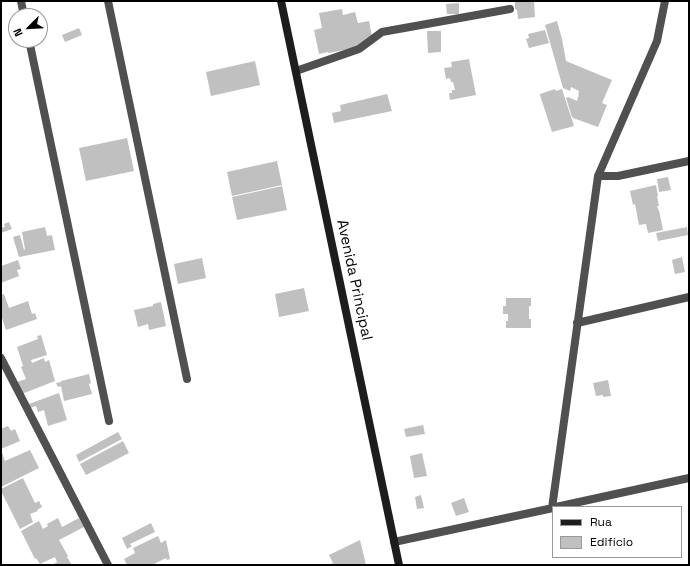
<!DOCTYPE html>
<html>
<head>
<meta charset="utf-8">
<style>
  body { margin:0 }
  #map { position:relative; width:690px; height:566px; overflow:hidden; background:#fff; font-family:"Space Grotesk",sans-serif }
  canvas { display:block }
  .frame { position:absolute; inset:0; border:2px solid #000; pointer-events:none }
  .legend { position:absolute; left:552px; top:506px; width:130px; height:52px; box-sizing:border-box; background:#fff; border:1px solid #999; margin:0; padding:5px 7px; list-style:none; font-size:12px; color:#000 }
  .legend li { display:flex; align-items:center; gap:8px; height:20px }
  .legend b { width:20px; border:1px solid #999 }
  .north { position:absolute; left:8px; top:8px; width:40px; height:40px; box-sizing:border-box; background:#fff; border:1px solid #999; border-radius:50%; rotate:246deg; font-size:11px; font-weight:700; line-height:16px; text-align:center; color:#000 }
  .north::after { content:''; display:block; margin:auto; width:14px; height:18px; background:#000; clip-path:polygon(50% 0,100% 100%,50% 72%,0 100%) }
</style>
</head>
<body>
<div id="map">
<canvas width="690" height="566"></canvas>
<div class="frame"></div>
<ul class="legend">
<li><b style="height:5px;background:#1d1d1d"></b>Rua</li>
<li><b style="height:11px;background:#c0c0c0"></b>Edifício</li>
</ul>
<div class="north">N</div>
</div>
<script>
const g = document.querySelector('canvas').getContext('2d');
g.lineJoin = 'round';
function fill(path, color) { g.fillStyle = color; g.fill(path, 'evenodd'); }
const poly = rows => new Path2D(rows.map(r => 'M' + r).join(''));
function strokePath(path, color, width, dash) { g.strokeStyle = color; g.lineWidth = width; g.lineCap = dash ? 'butt' : 'round'; g.setLineDash(dash || []); g.stroke(path); }
function drawText(font, color, halo, rows, align = 'center') {
  g.font = font + ' "Space Grotesk",sans-serif'; g.lineWidth = 3.5; g.setLineDash([]); g.textBaseline = 'middle'; g.strokeStyle = halo; g.fillStyle = color; for (const [text, x, y, turn = 0] of rows) {
    g.save(); g.translate(x, y); g.rotate((+turn || 0) * Math.PI / 180); g.textAlign = isNaN(turn) ? turn : align; if (halo) g.strokeText(text, 0, 0); g.fillText(text, 0, 0); g.restore();
  }
}
fill(poly([
  [515,1,534,1,535,17,518,19,517,10,515,9],
  [459,3,459,14,447,14,446,4],
  [342,9,343,15,355,12,358,23,369,21,373,42,349,49,329,53,328,52,319,54,314,30,322,28,319,13],
  [557,21,562,39,566,61,612,80,602,103,607,105,598,127,573,118,572,117,566,98,568,97,577,101,579,94,578,94,579,91,571,87,570,91,563,88,545,25],
  [79,28,82,35,65,42,62,35],
  [545,30,549,43,529,48,526,39,529,38,528,34],
  [427,31,441,31,441,52,428,53],
  [469,59,476,95,450,100,449,93,452,93,452,90,455,90,453,82,451,82,450,78,446,79,444,68,452,67,451,62],
  [255,61,260,85,211,96,206,72],
  [555,89,556,91,562,89,574,126,552,132,540,95,540,94],
  [387,94,392,111,334,123,332,113,341,111,340,105],
  [127,138,134,171,86,181,79,148],
  [277,161,282,185,232,196,227,172],
  [668,177,671,190,659,192,657,179],
  [656,185,658,196,657,196,659,206,657,206,659,211,659,210,663,230,648,233,646,224,639,225,635,204,633,205,630,191],
  [282,186,287,210,237,220,232,197],
  [9,222,12,229,1,233,1,228,5,227,4,224],
  [45,227,47,236,52,235,55,250,19,257,13,237,20,235,24,250,25,249,22,232],
  [687,227,688,235,658,241,656,233],
  [682,257,685,272,675,274,672,260],
  [202,258,206,278,178,284,174,264],
  [18,260,21,269,17,270,19,276,1,283,1,266],
  [304,288,309,311,279,317,275,294],
  [4,294,9,308,28,301,32,314,35,313,37,319,6,330,1,315,1,295],
  [506,298,531,298,531,306,529,306,529,319,531,319,531,328,506,328,506,321,508,321,508,314,503,314,503,306,506,306],
  [161,302,166,326,149,330,148,324,138,327,134,310,153,306,153,304],
  [41,335,47,355,31,360,32,363,44,358,45,362,49,360,55,381,19,395,14,383,26,379,21,367,23,366,17,347,38,339,37,336],
  [89,374,91,383,89,384,92,394,64,401,61,386,58,387,56,383,61,382,61,381],
  [608,380,611,396,603,397,603,395,596,396,593,383],
  [59,393,67,420,48,426,44,410,38,412,36,406,30,408,29,404],
  [423,425,425,434,406,437,404,429],
  [8,426,11,431,15,429,20,441,1,449,1,429],
  [118,432,122,439,79,462,76,455],
  [123,441,129,453,86,475,80,464],
  [1,450,5,461,30,450,39,468,1,487],
  [422,453,427,476,414,478,410,456],
  [23,478,35,503,39,501,42,507,37,510,38,511,30,514,33,522,20,529,1,491,1,489],
  [421,495,424,508,417,509,415,497],
  [464,498,469,512,456,516,451,503],
  [58,518,62,527,79,518,84,527,59,540,68,556,67,557,72,565,52,565,57,562,55,557,40,564,36,558,35,559,21,531,39,521,43,529,48,526,47,524],
  [151,523,155,532,130,544,132,546,127,549,122,538],
  [158,536,161,543,166,540,170,559,167,560,166,558,152,565,127,565,124,559,135,553,133,548],
  [360,540,366,565,329,565,333,563,329,555]
]), '#c0c0c0');
strokePath(poly([
  [21,1,24,16],
  [108,1,187,379],
  [29,40,109,421],
  [296,71,359,49,382,32,510,9],
  [598,176,618,176,689,161],
  [577,323,689,297],
  [1,358,108,565],
  [556,507,689,478],
  [552,508,598,176,657,41,665,1],
  [394,542,553,508]
]), '#505050', 8);
strokePath(poly([
  [281,1,399,565]
]), '#1d1d1d', 8);
drawText('15px', '#000', '#fff', [
  ["Avenida Principal",354,280,78]
]);
</script>
</body>
</html>
